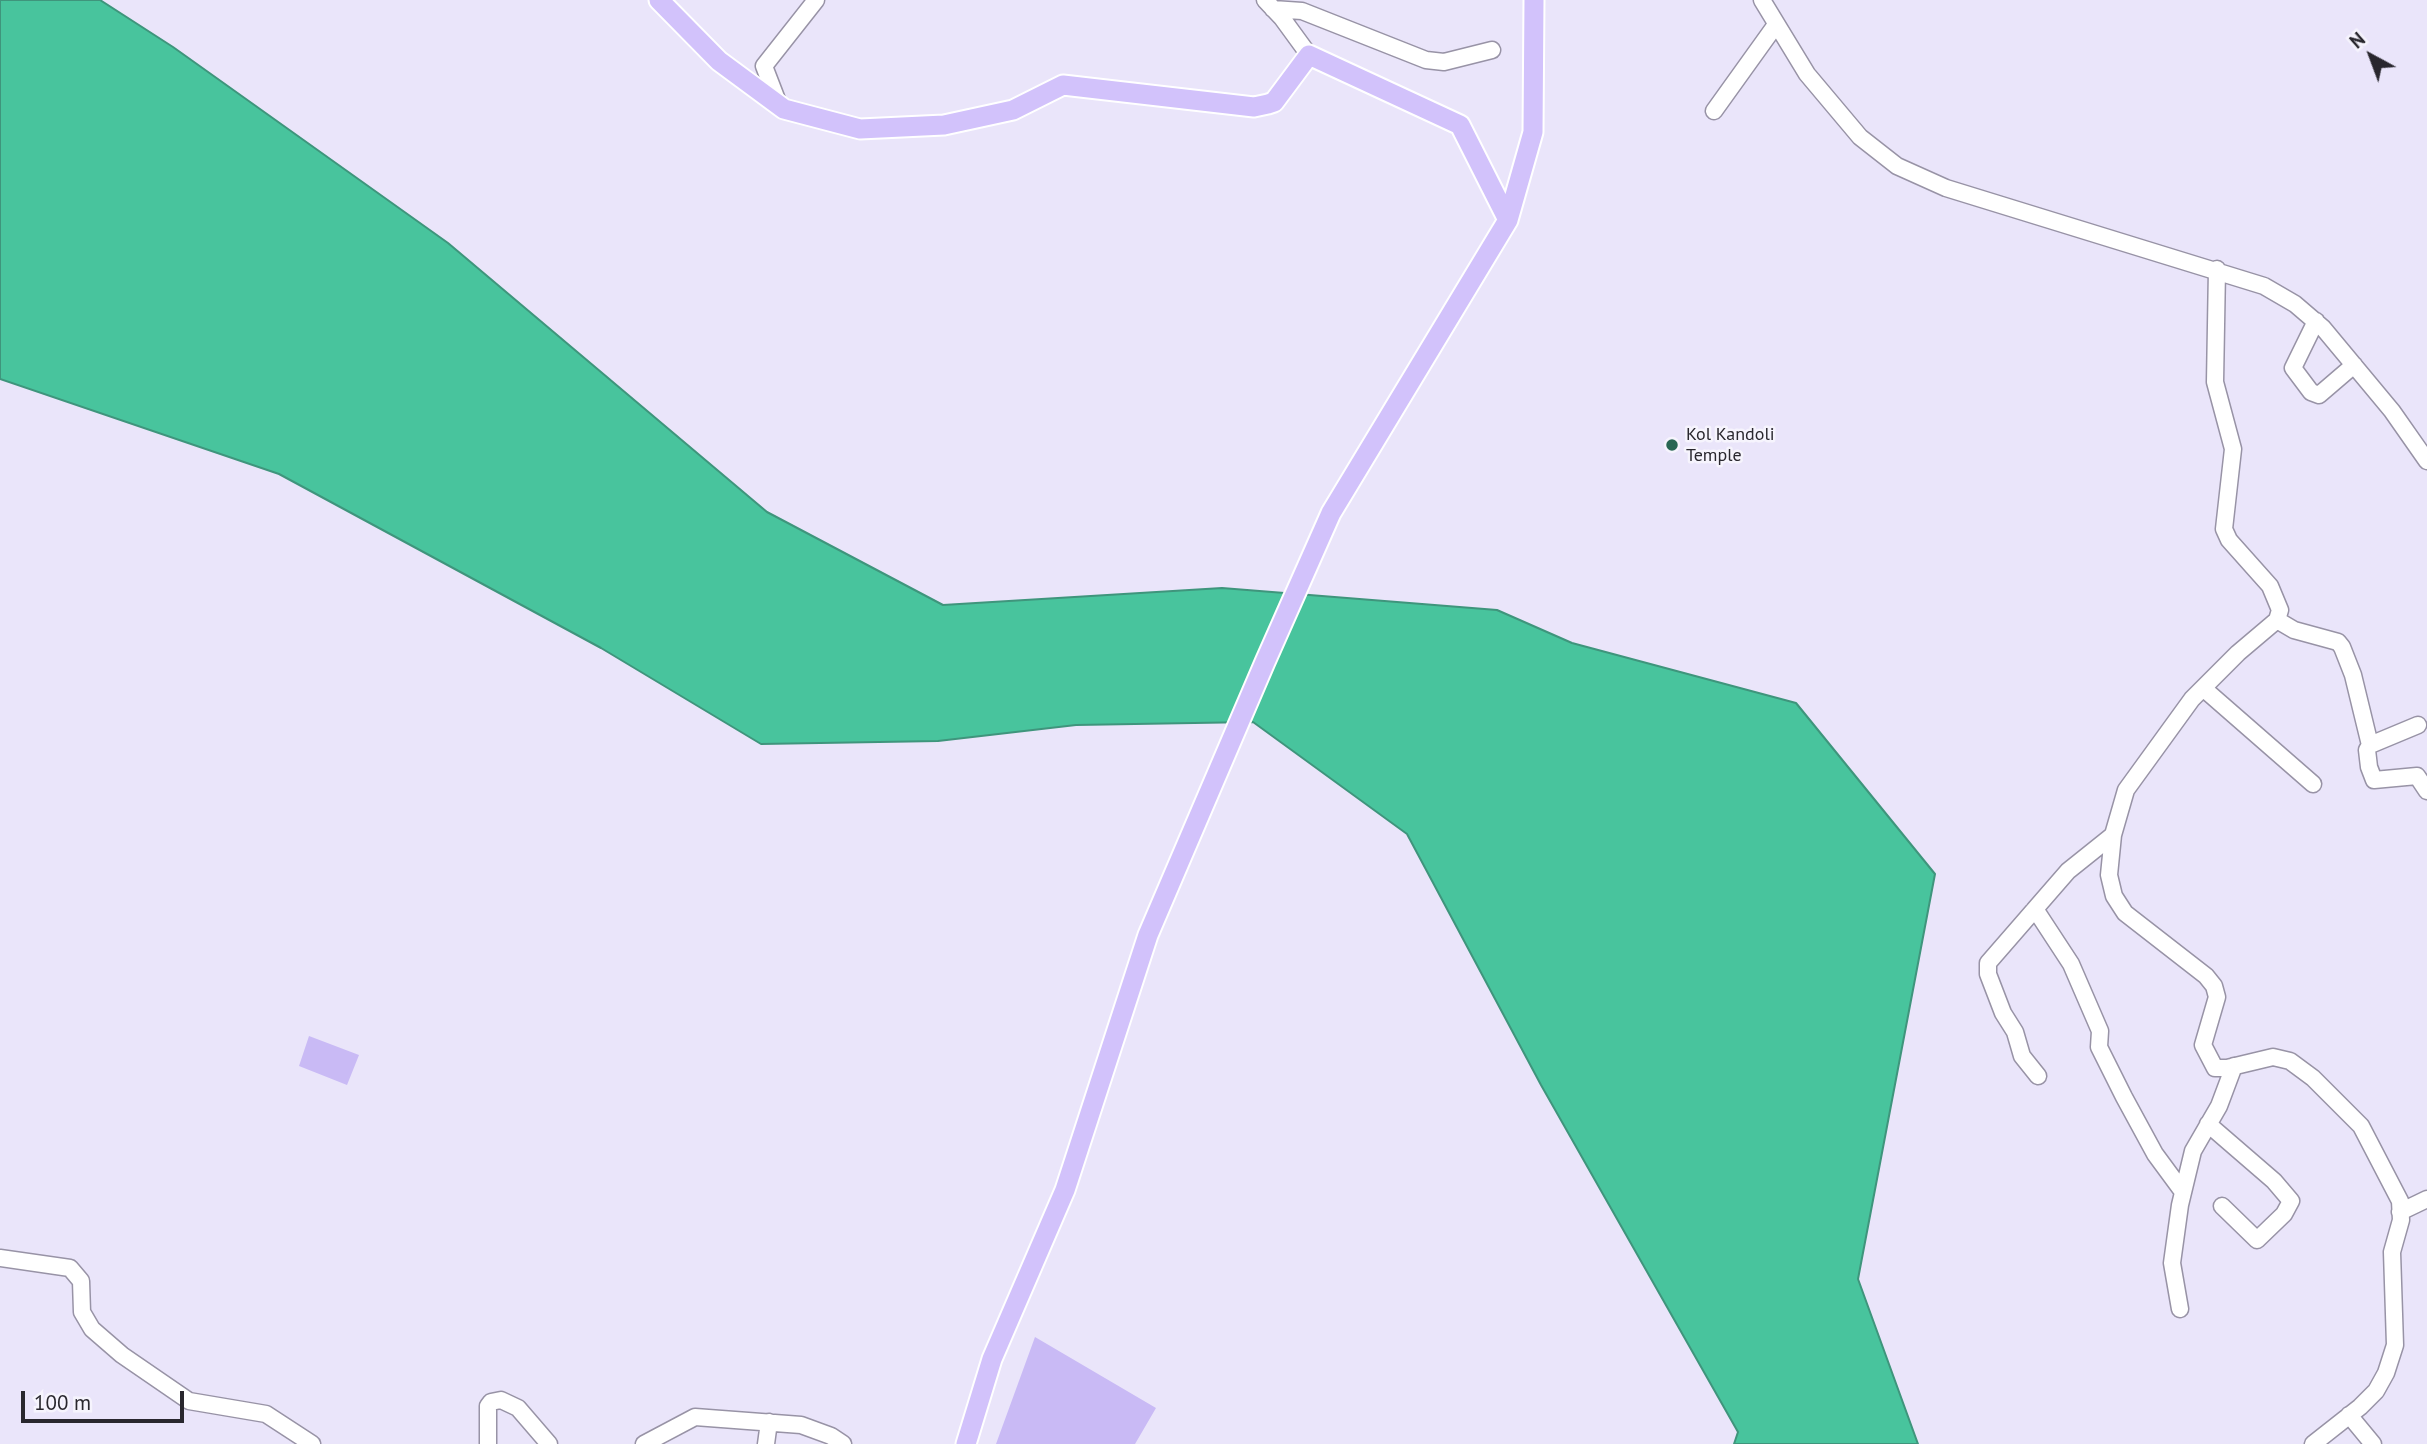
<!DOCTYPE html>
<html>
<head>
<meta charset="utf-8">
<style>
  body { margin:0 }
  #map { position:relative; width:2427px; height:1444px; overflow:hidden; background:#eae5fa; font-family:"PT Sans",sans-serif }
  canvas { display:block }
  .north { position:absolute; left:2336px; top:21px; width:70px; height:70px; -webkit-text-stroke:5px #f6f4fd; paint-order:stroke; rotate:319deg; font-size:19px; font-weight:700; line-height:28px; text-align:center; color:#29272e }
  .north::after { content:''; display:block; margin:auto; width:24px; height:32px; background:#29272e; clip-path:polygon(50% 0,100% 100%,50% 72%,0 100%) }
  .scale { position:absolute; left:21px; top:1391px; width:163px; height:32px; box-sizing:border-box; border:4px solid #29272e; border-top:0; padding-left:9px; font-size:21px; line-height:24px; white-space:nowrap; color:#29272e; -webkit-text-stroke:5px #f6f4fd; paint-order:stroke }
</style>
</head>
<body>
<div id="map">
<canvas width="2427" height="1444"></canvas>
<div class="north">N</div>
<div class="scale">100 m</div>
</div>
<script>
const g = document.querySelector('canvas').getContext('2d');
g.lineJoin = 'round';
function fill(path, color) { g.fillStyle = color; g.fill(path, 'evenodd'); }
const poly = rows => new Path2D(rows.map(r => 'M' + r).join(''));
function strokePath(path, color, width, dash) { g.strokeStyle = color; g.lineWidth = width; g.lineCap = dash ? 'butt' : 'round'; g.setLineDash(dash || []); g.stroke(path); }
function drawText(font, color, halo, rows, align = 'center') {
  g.font = font + ' "PT Sans",sans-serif'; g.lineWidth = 5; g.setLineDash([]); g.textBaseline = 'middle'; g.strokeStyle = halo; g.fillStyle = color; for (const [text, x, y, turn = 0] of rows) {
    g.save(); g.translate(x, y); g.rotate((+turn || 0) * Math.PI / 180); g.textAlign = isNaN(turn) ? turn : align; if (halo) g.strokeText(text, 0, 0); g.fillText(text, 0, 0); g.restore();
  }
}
fill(poly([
  [309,1036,359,1055,347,1085,299,1066],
  [1035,1337,1156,1408,1135,1444,996,1444]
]), '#c9baf5');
const water = poly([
  [0,0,100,0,173,47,448,243,767,512,943,605,1222,588,1497,610,1572,643,1796,703,1935,874,1858,1279,1918,1444,1734,1444,1738,1432,1541,1085,1407,834,1253,722,1076,725,938,741,761,744,601,648,279,474,0,379,0,0]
]);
fill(water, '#48c49d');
strokePath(water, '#3f957c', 2);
const minor = poly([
  [1265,0,1282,18,1309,55],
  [1762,0,1807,74,1860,137,1897,166,1946,188,2264,286,2295,304,2323,328,2392,411,2427,461],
  [1273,9,1302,11,1426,60,1444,62,1492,50],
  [779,105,764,66,816,0],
  [1714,111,1775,26],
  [2217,269,2215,382,2233,449,2224,529,2229,540,2270,586,2280,610,2277,620,2238,653,2192,699,2126,790,2113,835,2109,875,2114,896,2125,913,2206,976,2214,986,2217,997,2203,1045,2215,1068,2227,1068,2273,1057,2290,1061,2313,1078,2361,1126,2400,1201,2401,1220,2392,1252,2395,1345,2386,1373,2376,1391,2360,1407,2313,1444],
  [2316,321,2293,368,2311,392,2319,395,2354,365],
  [2277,620,2294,630,2338,642,2342,647,2353,675,2370,745],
  [2203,688,2313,784],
  [2418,725,2370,745,2367,750,2369,767,2374,780,2417,776,2427,791],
  [2035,909,2071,964,2100,1031,2099,1047,2124,1097,2155,1154,2183,1192],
  [2038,1076,2022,1056,2015,1032,2003,1013,1988,974,1988,963,2068,871,2113,835],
  [2208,1124,2274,1181,2291,1201,2284,1214,2257,1240,2222,1206],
  [2400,1212,2427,1199],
  [0,1258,70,1268,81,1281,82,1312,92,1329,122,1355,189,1401,266,1414,312,1444],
  [2180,1309,2172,1263,2180,1205,2193,1151,2219,1106,2234,1066],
  [2349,1415,2373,1444],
  [488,1444,488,1406,491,1402,501,1400,518,1408,549,1444],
  [644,1444,695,1417,801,1425,831,1436,843,1444],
  [766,1444,769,1422]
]);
const major = poly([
  [659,0,719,61,784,109,860,129,944,125,1013,110,1063,85,1254,107,1268,104,1274,102,1309,55,1460,125,1508,220],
  [966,1444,992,1359,1065,1190,1148,935,1265,662,1331,513,1508,220,1533,132,1534,0]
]);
strokePath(minor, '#9893a6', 19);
strokePath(major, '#fff', 23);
strokePath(minor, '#fff', 16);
strokePath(major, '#d2c2fb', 19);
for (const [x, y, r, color] of [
  [1672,445,7,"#296753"]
]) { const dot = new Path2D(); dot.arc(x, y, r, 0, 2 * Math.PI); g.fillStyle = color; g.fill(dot); strokePath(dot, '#f6f4fd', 2.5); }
drawText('18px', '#29272e', '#f6f4fd', [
  ["Kol Kandoli",1686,435],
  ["Temple",1686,456]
], 'left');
</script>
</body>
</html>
